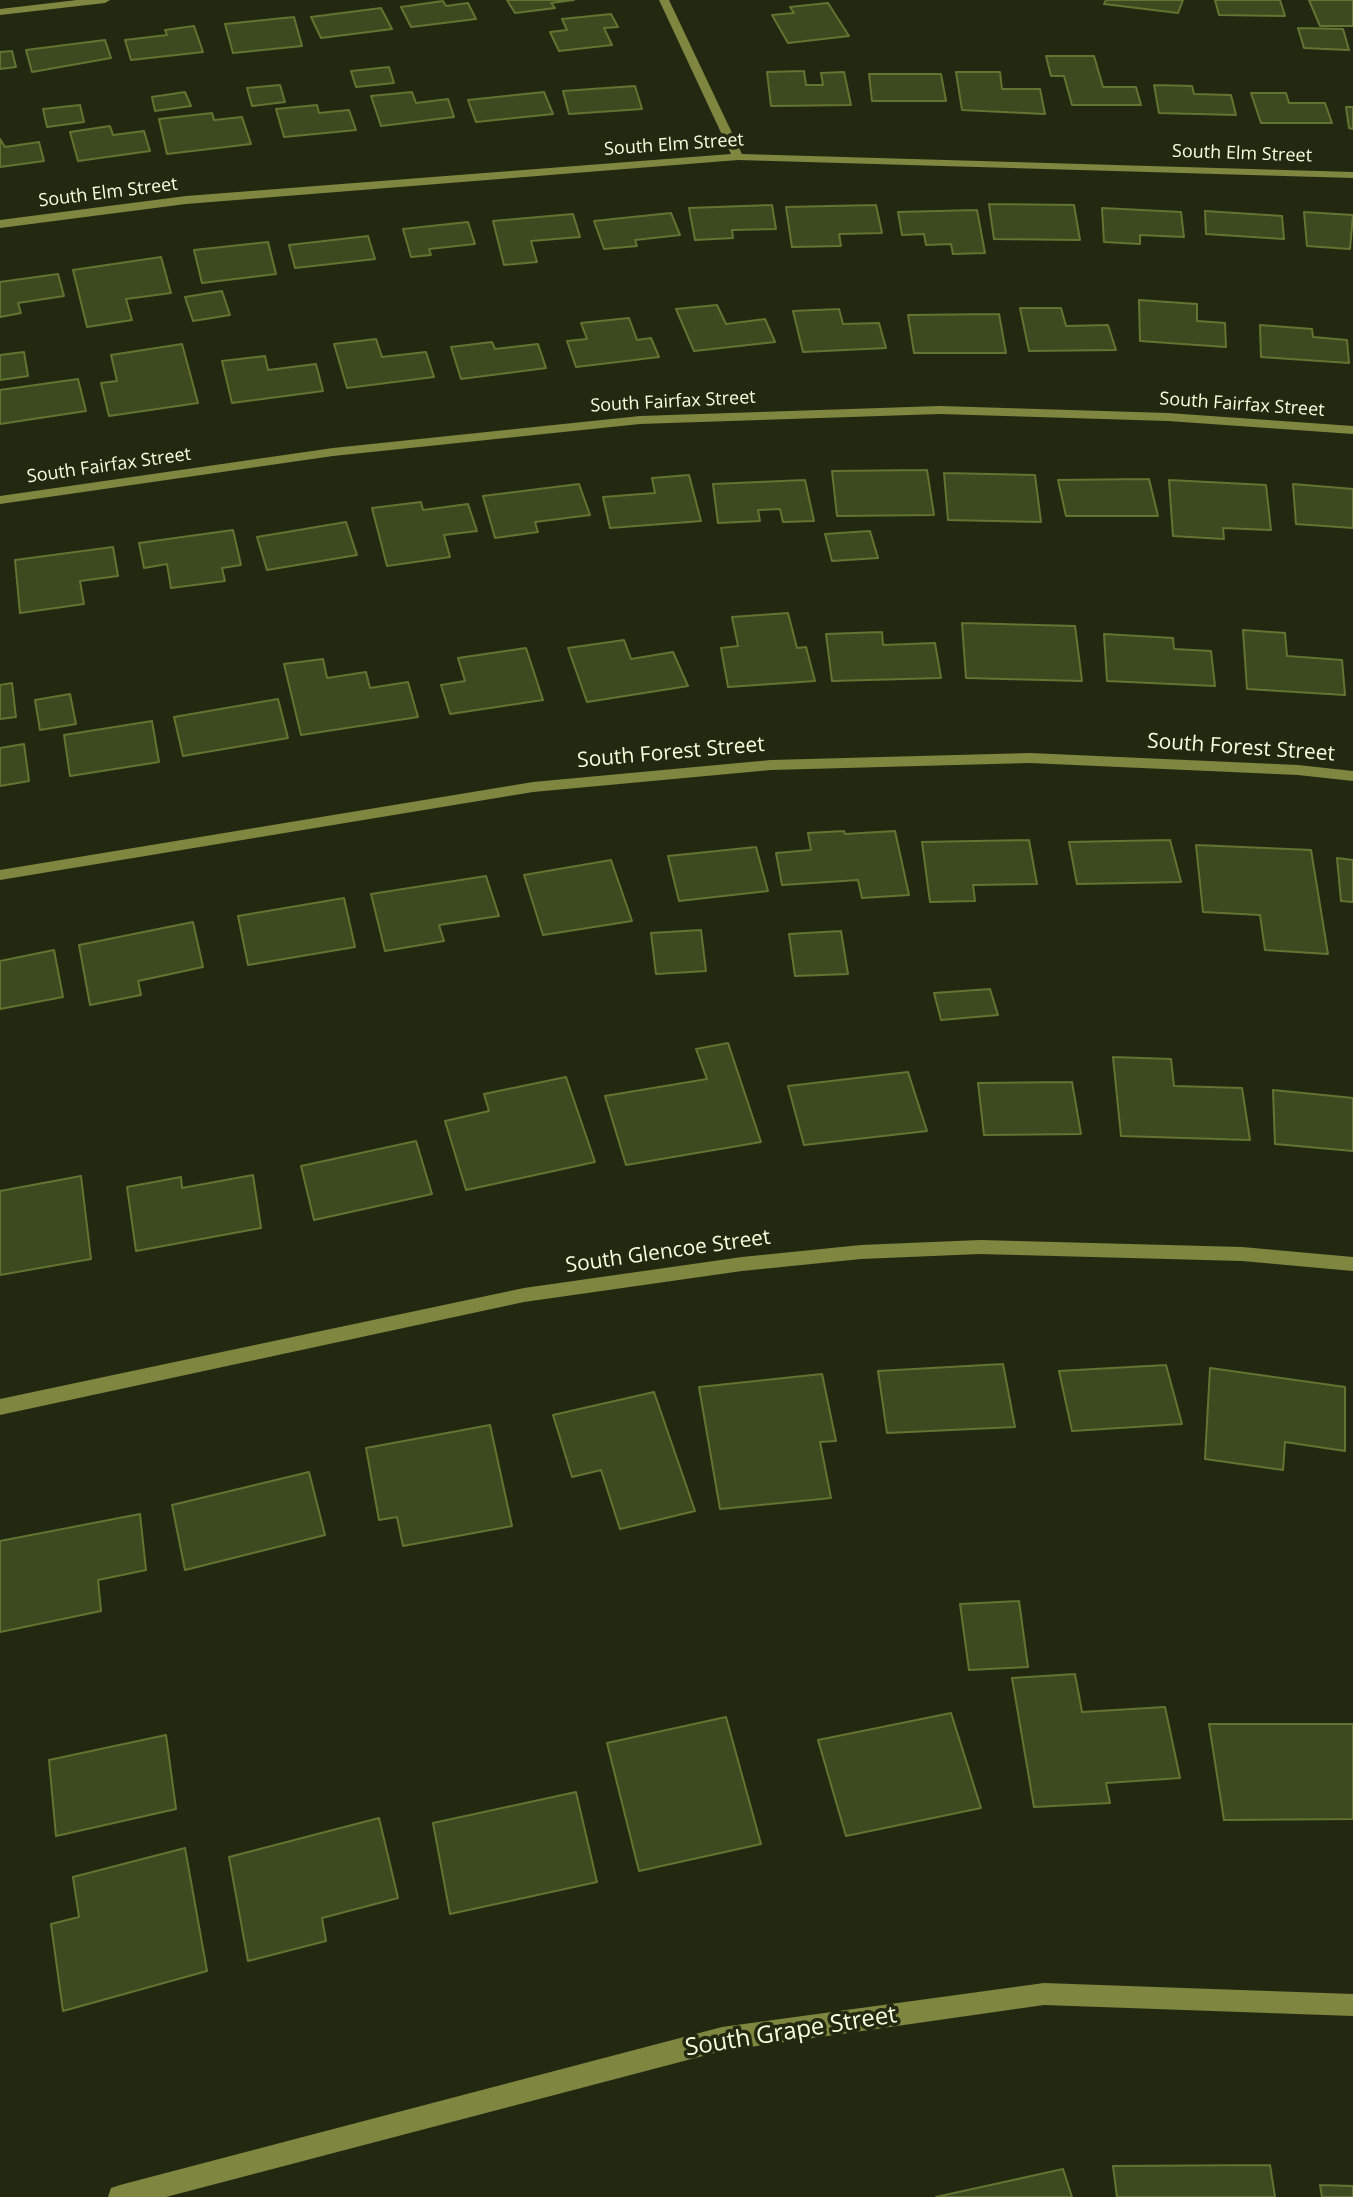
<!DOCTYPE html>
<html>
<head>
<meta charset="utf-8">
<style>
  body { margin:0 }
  canvas { display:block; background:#232911 }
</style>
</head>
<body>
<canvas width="1353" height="2197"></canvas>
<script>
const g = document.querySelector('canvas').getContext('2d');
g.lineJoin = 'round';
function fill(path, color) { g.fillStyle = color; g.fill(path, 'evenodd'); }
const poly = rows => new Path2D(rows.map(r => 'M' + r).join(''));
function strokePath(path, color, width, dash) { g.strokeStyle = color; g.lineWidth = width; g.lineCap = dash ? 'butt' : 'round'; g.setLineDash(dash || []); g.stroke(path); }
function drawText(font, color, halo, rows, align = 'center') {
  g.font = font + ' "Open Sans",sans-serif'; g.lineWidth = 7; g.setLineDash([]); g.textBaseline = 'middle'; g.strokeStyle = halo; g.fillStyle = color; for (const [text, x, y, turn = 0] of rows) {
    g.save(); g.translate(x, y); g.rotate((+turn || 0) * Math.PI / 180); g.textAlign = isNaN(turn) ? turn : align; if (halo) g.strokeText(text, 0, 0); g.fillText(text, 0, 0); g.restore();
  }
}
const building = poly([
  [507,0,574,0,551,3,555,8,515,13,507,0],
  [1106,0,1183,0,1178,13,1104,4,1106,0],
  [1215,0,1280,0,1285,16,1219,15,1215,0],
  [1309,0,1353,0,1353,26,1320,26,1309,0],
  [443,1,446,6,468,3,476,19,411,27,401,7,443,1],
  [828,3,849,36,788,43,772,15,794,13,790,7,828,3],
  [381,8,392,29,321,38,311,17,381,8],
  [611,14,618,27,604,28,612,45,559,51,550,32,567,30,562,19,611,14],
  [294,17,302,46,233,53,225,24,294,17],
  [194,26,203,52,131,60,125,40,167,35,165,30,194,26],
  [1298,28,1343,29,1349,50,1304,48,1298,28],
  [105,40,111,58,32,72,26,50,105,40],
  [12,51,16,67,0,69,0,52,12,51],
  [1046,56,1094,56,1103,87,1136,87,1141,105,1072,105,1064,76,1051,76,1046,56],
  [389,67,394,83,356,87,351,71,389,67],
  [804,71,806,85,823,85,821,73,844,72,851,105,771,106,767,72,804,71],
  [956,72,1000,72,1002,89,1040,89,1045,114,962,110,956,72],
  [869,74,941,74,946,101,872,101,869,74],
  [280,85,285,102,252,106,247,88,280,85],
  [1154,85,1192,86,1194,94,1231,95,1236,115,1159,113,1154,85],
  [635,86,642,109,569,114,563,91,635,86],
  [185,92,191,106,155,111,152,97,185,92],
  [412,92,416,103,448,99,454,117,381,126,371,96,412,92],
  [544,92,553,114,476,122,468,100,544,92],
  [1251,93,1286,93,1289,103,1325,103,1332,123,1261,123,1251,93],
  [80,105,84,122,47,127,43,109,80,105],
  [317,105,319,113,349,110,356,130,284,137,276,109,317,105],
  [1346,107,1353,107,1353,129,1349,128,1346,107],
  [212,113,214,120,242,117,251,144,167,154,159,119,212,113],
  [110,126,113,135,144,131,150,151,78,161,70,132,110,126],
  [0,139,5,147,39,142,44,161,0,167,0,139],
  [989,204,1074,205,1080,240,994,239,989,204],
  [772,205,776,229,732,230,733,238,695,240,689,208,772,205],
  [876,205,882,233,839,234,841,246,792,247,786,207,876,205],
  [1102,208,1181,212,1184,237,1140,235,1140,244,1104,242,1102,208],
  [977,210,985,253,953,254,951,244,926,245,924,234,902,235,898,212,977,210],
  [1205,211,1282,216,1284,239,1206,234,1205,211],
  [1304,212,1353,215,1350,249,1307,246,1304,212],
  [671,213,680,235,635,240,637,246,604,249,594,221,671,213],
  [573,214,580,237,531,241,537,262,504,265,493,221,573,214],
  [468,222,475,244,429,249,431,255,411,257,403,229,468,222],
  [368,236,375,259,295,268,289,245,368,236],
  [268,242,276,274,202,283,194,250,268,242],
  [161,257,171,293,126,299,132,320,87,327,73,270,161,257],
  [58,274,64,296,18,303,21,313,0,317,0,282,58,274],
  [222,291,230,315,193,321,185,297,222,291],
  [1139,300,1197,304,1197,321,1225,323,1226,347,1140,341,1139,300],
  [717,305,726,324,765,319,775,342,694,351,676,309,717,305],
  [1020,308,1061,308,1066,326,1108,325,1116,350,1029,351,1020,308],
  [839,309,843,324,879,323,886,348,803,352,793,311,839,309],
  [999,314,1006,353,914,353,908,315,999,314],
  [629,318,637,340,651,338,659,357,576,367,567,341,587,339,581,323,629,318],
  [1260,325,1312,329,1313,337,1347,340,1349,363,1261,357,1260,325],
  [376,339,382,357,426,352,434,377,347,388,334,344,376,339],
  [492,342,495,349,538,344,546,368,461,379,451,347,492,342],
  [182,344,198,403,109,416,101,383,117,381,111,355,182,344],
  [24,352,28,376,0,380,0,355,24,352],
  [265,356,268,370,316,364,323,391,232,403,222,361,265,356],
  [78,379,86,411,0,424,0,390,78,379],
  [927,470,934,515,837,516,832,471,927,470],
  [944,473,1035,475,1041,522,948,520,944,473],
  [689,475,701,521,610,528,603,497,655,493,652,478,689,475],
  [1149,479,1158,516,1066,516,1058,480,1149,479],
  [805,480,814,521,783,522,780,509,758,510,760,521,718,523,713,484,805,480],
  [1169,480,1266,485,1271,530,1223,528,1224,539,1173,536,1169,480],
  [579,484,590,515,535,522,538,532,495,538,483,496,579,484],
  [1293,484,1353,489,1353,528,1296,524,1293,484],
  [421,502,423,510,468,504,477,531,444,535,450,557,387,566,372,508,421,502],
  [346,522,357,555,267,570,257,537,346,522],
  [233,530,241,565,222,568,225,581,171,588,167,564,144,568,139,543,233,530],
  [870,531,878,558,832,561,825,534,870,531],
  [113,547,118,576,80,581,84,604,20,613,15,560,113,547],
  [788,613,797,648,806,647,815,681,728,687,721,648,738,646,732,617,788,613],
  [962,623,1075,626,1082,681,966,678,962,623],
  [1243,630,1285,633,1287,656,1342,660,1345,695,1247,689,1243,630],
  [882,632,883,645,935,643,941,678,832,681,826,634,882,632],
  [1104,634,1173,638,1174,649,1211,651,1215,686,1107,681,1104,634],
  [624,640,631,659,673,652,688,686,587,702,568,648,624,640],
  [526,648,543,700,450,714,441,685,465,681,458,658,526,648],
  [323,659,327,678,366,672,370,688,408,682,418,717,301,735,284,664,323,659],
  [12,683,16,717,0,719,0,685,12,683],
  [70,694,76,724,40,730,35,700,70,694],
  [278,699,288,738,183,756,174,717,278,699],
  [152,721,159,762,70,776,64,735,152,721],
  [24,744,29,781,0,786,0,748,24,744],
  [844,831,845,834,895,831,909,895,862,898,858,880,782,885,776,853,811,850,808,833,844,831],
  [1029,840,1037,884,973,885,975,901,930,902,922,842,1029,840],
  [1170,840,1181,882,1077,884,1069,842,1170,840],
  [1196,845,1311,850,1328,954,1265,950,1260,915,1203,912,1196,845],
  [756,847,768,891,679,901,668,856,756,847],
  [1337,858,1353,860,1353,902,1341,901,1337,858],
  [611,860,632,921,543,935,524,875,611,860],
  [486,876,499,916,439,925,444,941,385,951,371,894,486,876],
  [344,898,355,947,248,965,238,916,344,898],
  [193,922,203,967,138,981,141,995,90,1005,79,945,193,922],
  [701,930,706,971,656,974,651,933,701,930],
  [841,931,848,974,795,976,789,934,841,931],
  [54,950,63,997,0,1009,0,961,54,950],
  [990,989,998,1015,941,1020,934,993,990,989],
  [728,1043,761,1142,626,1165,605,1096,707,1079,696,1049,728,1043],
  [1113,1057,1171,1059,1174,1086,1242,1088,1250,1140,1121,1136,1113,1057],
  [908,1072,927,1131,804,1145,788,1086,908,1072],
  [566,1077,595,1162,466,1190,445,1121,489,1111,484,1094,566,1077],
  [1072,1082,1081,1134,984,1135,978,1083,1072,1082],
  [1273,1090,1353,1098,1353,1151,1275,1144,1273,1090],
  [416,1141,432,1194,314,1220,301,1166,416,1141],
  [253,1175,261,1228,136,1251,127,1187,181,1177,182,1188,253,1175],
  [81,1176,91,1259,0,1275,0,1191,81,1176],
  [1003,1364,1015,1427,887,1433,878,1371,1003,1364],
  [1166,1365,1182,1424,1072,1431,1059,1371,1166,1365],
  [1210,1368,1345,1387,1345,1451,1285,1442,1283,1470,1205,1459,1210,1368],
  [822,1374,836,1441,820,1442,831,1498,720,1509,699,1387,822,1374],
  [654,1392,695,1511,620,1529,601,1470,572,1477,553,1415,654,1392],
  [490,1425,512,1526,403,1546,397,1517,379,1520,366,1448,490,1425],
  [309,1472,325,1535,185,1570,172,1505,309,1472],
  [140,1514,146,1570,98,1580,101,1611,0,1632,0,1541,140,1514],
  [1019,1601,1028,1667,969,1670,960,1604,1019,1601],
  [1075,1674,1082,1712,1165,1707,1180,1778,1106,1783,1110,1803,1034,1807,1012,1678,1075,1674],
  [951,1713,981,1808,846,1836,818,1740,951,1713],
  [726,1717,761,1844,639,1871,607,1743,726,1717],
  [1209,1724,1353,1724,1353,1819,1224,1820,1209,1724],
  [166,1735,176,1809,56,1836,49,1760,166,1735],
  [576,1792,597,1882,450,1914,433,1823,576,1792],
  [379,1818,398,1898,322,1918,326,1941,248,1961,229,1857,379,1818],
  [185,1848,207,1971,63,2011,51,1924,79,1917,73,1877,185,1848],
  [1270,2165,1275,2197,1117,2197,1113,2166,1270,2165],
  [1063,2169,1072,2197,936,2197,1063,2169],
  [1320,2185,1353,2186,1353,2197,1322,2197,1320,2185]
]);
fill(building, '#3d491e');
strokePath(building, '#627431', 2);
fill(poly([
  [77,0,110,0,105,3,0,15,0,9,77,0],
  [659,0,669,0,742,154,1353,172,1353,178,738,160,186,204,0,228,0,220,186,196,731,154,659,0],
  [940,406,1168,413,1353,426,1353,434,1168,421,940,414,640,424,333,456,0,504,0,496,333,448,640,416,940,406],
  [1030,753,1298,765,1353,771,1353,781,1298,775,1030,763,771,770,533,792,0,880,0,870,533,782,771,760,1030,753],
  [980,1240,1242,1247,1353,1257,1353,1271,1242,1261,980,1254,861,1259,742,1271,524,1302,0,1415,0,1399,524,1288,742,1257,861,1245,980,1240],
  [1044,1983,1353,1994,1353,2016,1044,2005,722,2051,166,2197,108,2197,111,2188,120,2185,722,2027,1044,1983]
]), '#7e863f');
drawText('18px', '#f7fedb', '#232911', [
  ["South Elm Street",674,145,-4],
  ["South Elm Street",1242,154,2],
  ["South Elm Street",108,193,-7],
  ["South Fairfax Street",673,402,-3],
  ["South Fairfax Street",1242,405,4],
  ["South Fairfax Street",109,466,-8]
]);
drawText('21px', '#f7fedb', '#232911', [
  ["South Forest Street",1241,748,4],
  ["South Forest Street",671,753,-5],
  ["South Glencoe Street",668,1252,-8]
]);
drawText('24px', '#f7fedb', '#232911', [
  ["South Grape Street",791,2032,-9]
]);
</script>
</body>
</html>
